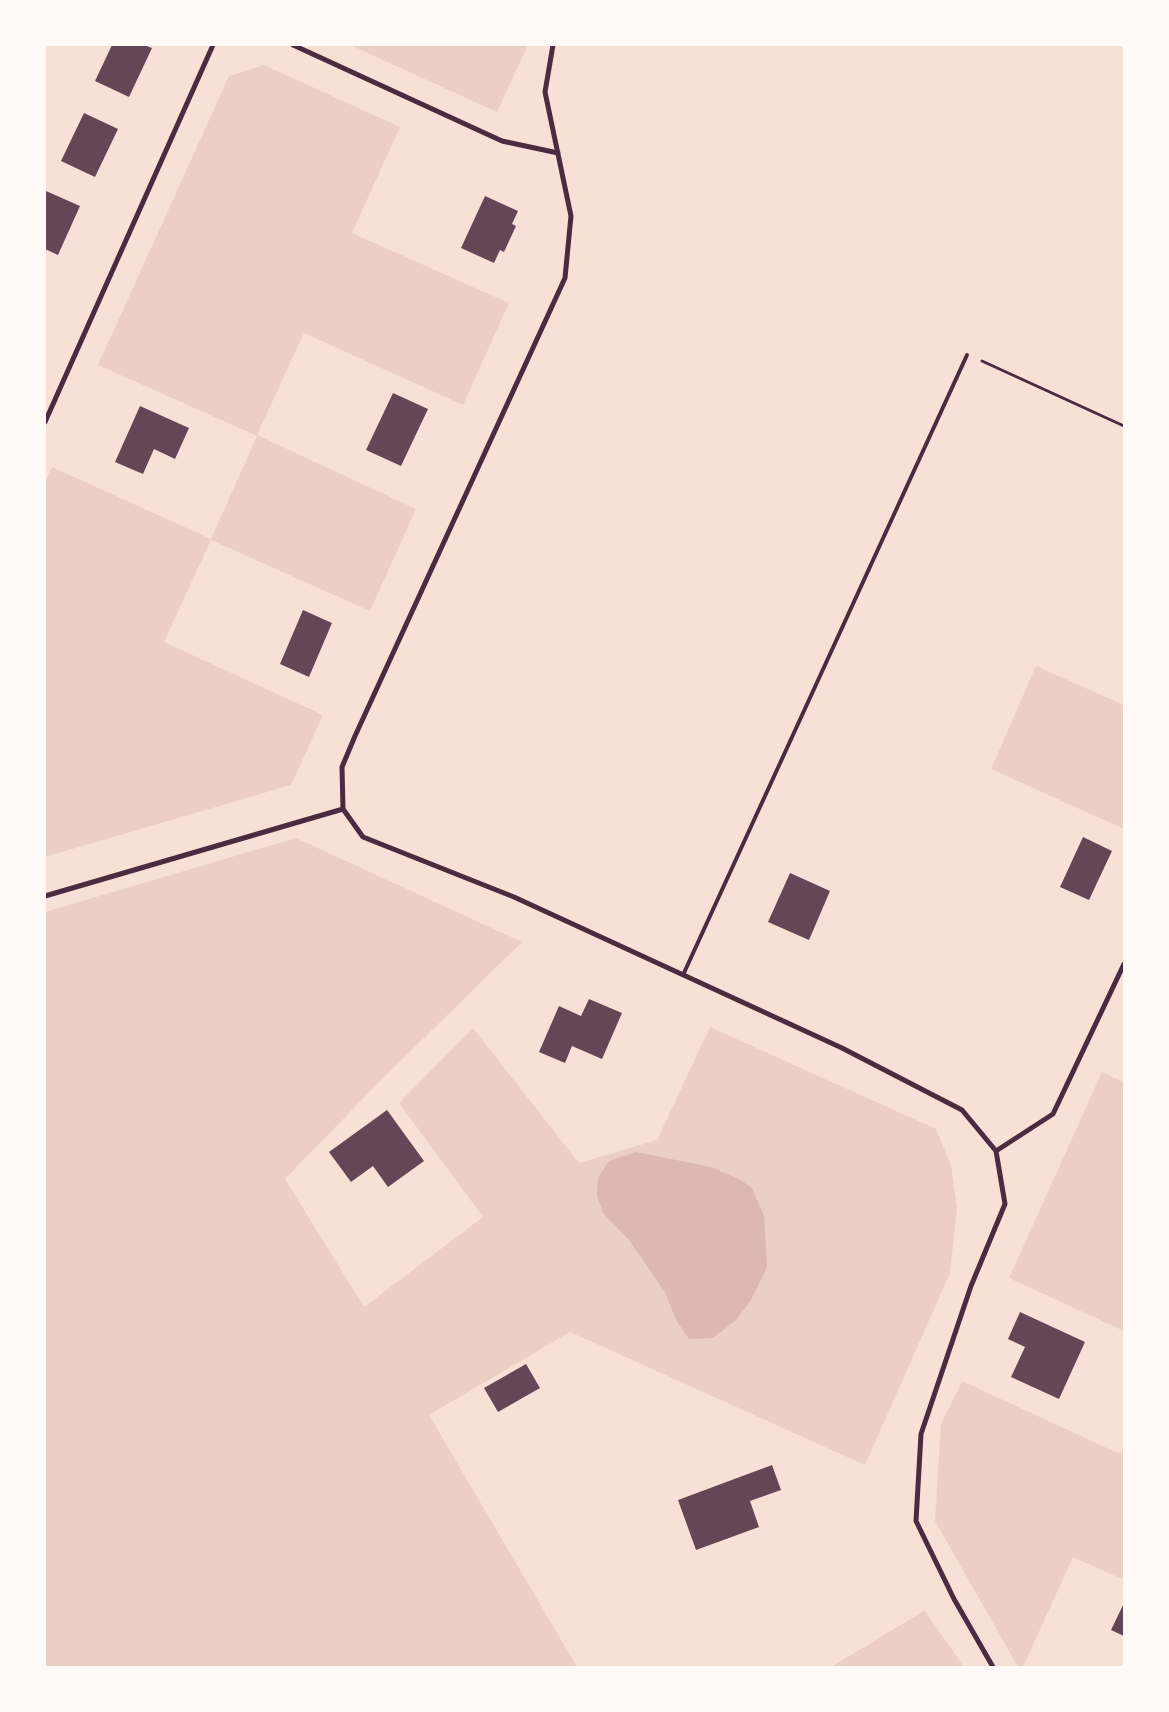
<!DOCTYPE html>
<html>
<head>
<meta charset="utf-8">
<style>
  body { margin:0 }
  #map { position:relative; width:1169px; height:1712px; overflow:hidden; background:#f7e1d7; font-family:"Varela Round",sans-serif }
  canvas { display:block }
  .frame { position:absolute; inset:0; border:46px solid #fffaf5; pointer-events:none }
</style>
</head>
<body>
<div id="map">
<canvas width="1169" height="1712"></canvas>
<div class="frame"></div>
</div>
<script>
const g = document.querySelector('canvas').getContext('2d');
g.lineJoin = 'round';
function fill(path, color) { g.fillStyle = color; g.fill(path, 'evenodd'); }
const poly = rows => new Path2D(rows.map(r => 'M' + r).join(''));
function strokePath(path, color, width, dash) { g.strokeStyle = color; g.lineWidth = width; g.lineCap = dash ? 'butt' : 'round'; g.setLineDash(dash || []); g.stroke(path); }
fill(poly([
  [350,45,528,45,497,112],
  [264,65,400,127,352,233,509,303,463,405,304,333,257,435,416,509,370,611,211,540,164,642,323,715,291,785,45,857,45,482,52,467,211,539,257,436,98,365,229,76],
  [1036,666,1124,705,1124,829,991,769],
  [296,838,522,942,382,1079,285,1179,364,1307,483,1217,399,1103,473,1028,579,1163,657,1140,710,1027,936,1129,951,1165,957,1208,950,1273,865,1465,570,1332,429,1415,577,1667,45,1667,45,912],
  [1102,1072,1124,1082,1124,1331,1009,1278],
  [962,1381,1120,1454,1124,1445,1124,1580,1073,1557,1023,1667,1018,1667,935,1521,941,1424],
  [925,1611,964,1667,831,1667,924,1611]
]), '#ebcfc5');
fill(poly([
  [636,1152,711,1167,739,1179,752,1188,764,1216,767,1267,751,1300,736,1320,713,1338,689,1339,676,1320,665,1292,629,1240,603,1213,597,1195,598,1178,609,1161]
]), '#dcb8b0');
fill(poly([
  [112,45,144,45,152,48,129,97,95,81],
  [84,113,118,129,95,177,61,161],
  [46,191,80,206,58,255,45,249],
  [485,196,518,211,512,224,516,226,504,252,500,250,494,263,461,248],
  [393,393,428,409,401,466,366,450],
  [140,406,189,428,175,459,154,449,143,474,115,462],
  [303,610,332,623,309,677,280,664],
  [1083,837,1112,851,1089,900,1060,887],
  [790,873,830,891,809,940,768,922],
  [589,999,622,1013,602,1059,572,1046,565,1063,539,1052,559,1006,581,1016],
  [387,1110,424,1161,388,1187,373,1166,351,1182,329,1152],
  [1020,1312,1085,1342,1059,1399,1011,1377,1025,1347,1008,1339],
  [526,1364,540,1388,498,1412,484,1388],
  [772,1465,781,1490,750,1501,759,1527,696,1550,678,1500],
  [1124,1603,1124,1636,1111,1630]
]), '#644757');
strokePath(poly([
  [982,361,1124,426]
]), '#4a2c40', 3);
strokePath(poly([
  [683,975,967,355]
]), '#4a2c40', 4);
strokePath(poly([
  [293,45,502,141,558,153],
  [45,422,213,45],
  [343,809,342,767,355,736,565,278,571,216,545,92,553,45],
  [45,896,343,809,363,837,514,897,842,1048,962,1110,996,1151,1005,1204,971,1286,921,1434,916,1521,954,1599,993,1667],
  [996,1151,1053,1114,1124,964]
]), '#4a2c40', 5);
</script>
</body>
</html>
